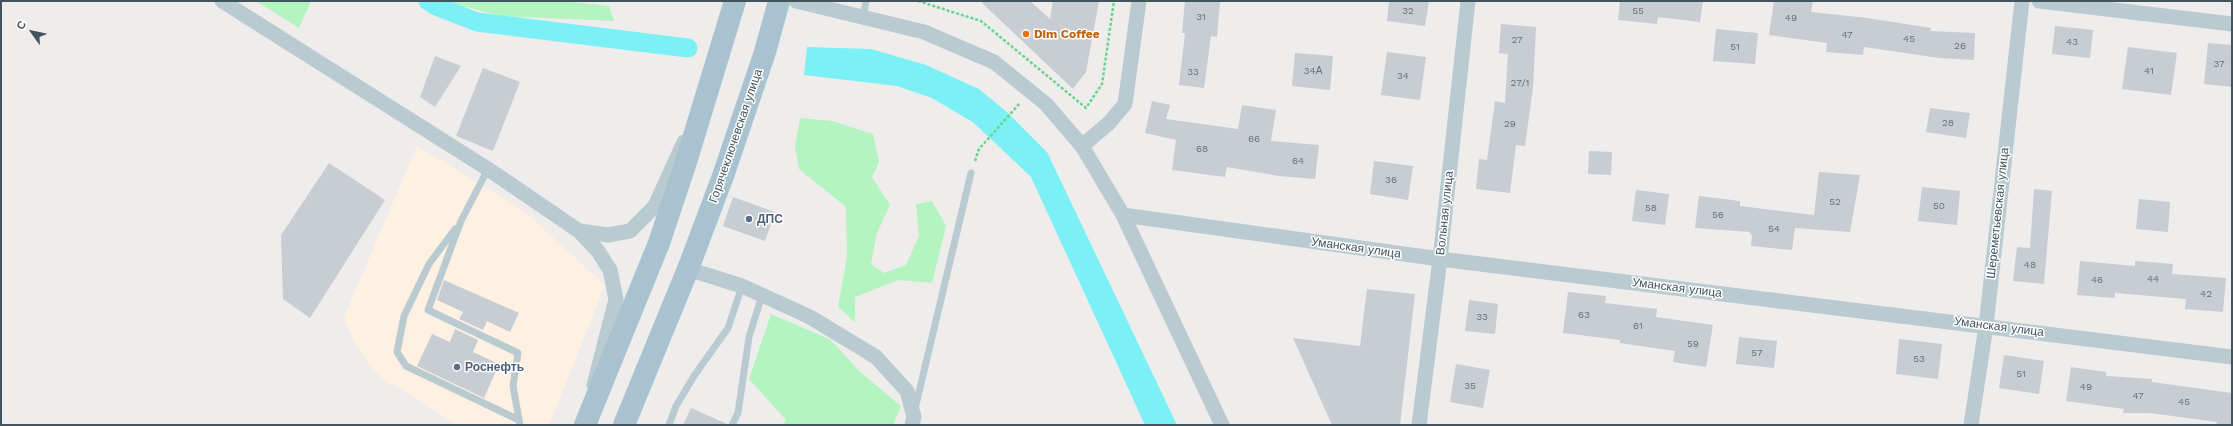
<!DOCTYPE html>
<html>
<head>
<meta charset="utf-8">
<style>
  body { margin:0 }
  #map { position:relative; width:2233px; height:426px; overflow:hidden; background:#efecec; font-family:"Work Sans",sans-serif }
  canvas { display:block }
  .frame { position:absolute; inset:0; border:2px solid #42545c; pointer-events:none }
  .north { position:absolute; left:12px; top:12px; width:40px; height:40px; -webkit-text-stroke:3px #fff; paint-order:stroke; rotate:303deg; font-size:11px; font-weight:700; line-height:16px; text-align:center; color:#42545c }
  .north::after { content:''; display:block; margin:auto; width:14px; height:18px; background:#42545c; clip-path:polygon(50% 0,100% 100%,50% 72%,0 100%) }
</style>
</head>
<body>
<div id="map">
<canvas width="2233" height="426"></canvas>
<div class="frame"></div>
<div class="north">С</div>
</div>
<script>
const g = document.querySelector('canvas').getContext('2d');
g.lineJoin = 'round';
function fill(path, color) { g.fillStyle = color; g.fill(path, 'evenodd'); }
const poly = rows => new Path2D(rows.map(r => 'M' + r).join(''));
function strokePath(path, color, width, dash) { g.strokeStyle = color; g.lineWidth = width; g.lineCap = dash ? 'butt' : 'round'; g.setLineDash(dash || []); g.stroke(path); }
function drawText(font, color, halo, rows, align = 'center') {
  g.font = font + ' "Work Sans",sans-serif'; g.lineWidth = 3; g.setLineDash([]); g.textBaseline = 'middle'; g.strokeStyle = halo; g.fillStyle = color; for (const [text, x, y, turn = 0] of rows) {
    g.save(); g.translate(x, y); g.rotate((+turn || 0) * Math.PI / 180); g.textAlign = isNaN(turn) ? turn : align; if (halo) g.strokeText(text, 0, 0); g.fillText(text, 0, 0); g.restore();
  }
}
fill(poly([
  [417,146,521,209,605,285,549,425,458,425,379,376,355,344,344,317]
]), '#fef1e1');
fill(poly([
  [256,1,311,1,299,28],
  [445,1,564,1,609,6,614,21,500,16],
  [800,118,832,121,873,134,879,162,872,177,890,205,877,233,871,264,884,273,906,265,919,236,916,204,932,201,946,226,932,283,898,280,855,297,855,322,838,307,847,257,846,207,799,169,795,147],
  [771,314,831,340,859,371,901,406,893,425,783,425,786,420,749,379]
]), '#b3f4c1');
fill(poly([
  [807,47,871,49,926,65,979,89,1008,113,1047,152,1177,425,1145,425,1031,177,974,123,932,98,897,86,804,75]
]), '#7bf1f6');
strokePath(poly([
  [428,1,436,6,477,22,688,48]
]), '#7bf1f6', 19);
fill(poly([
  [980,1,1030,1,1050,19,1053,1,1099,1,1086,72,1073,89],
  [1185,1,1220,1,1217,37,1211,36,1204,88,1179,85,1185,33,1182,33],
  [1389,1,1429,1,1425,26,1387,21],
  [1620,1,1703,1,1700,22,1658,17,1657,24,1618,20],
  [1774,1,1813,1,1811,12,1867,18,1931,28,1930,31,1975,33,1974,60,1939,58,1864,47,1863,55,1826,52,1827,43,1769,35],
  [1501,24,1536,27,1533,87,1525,146,1516,145,1510,193,1476,189,1479,159,1487,160,1495,101,1505,103,1508,54,1499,53],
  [2055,26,2093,30,2090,58,2052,54],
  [1716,29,1758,33,1755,64,1713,61],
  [2208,43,2232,45,2232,87,2204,84],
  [2128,47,2177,53,2171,95,2122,89],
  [1387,52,1426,57,1420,100,1381,95],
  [1295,53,1333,56,1330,90,1292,86],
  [435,56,461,66,435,107,420,97],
  [483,68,520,82,493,151,456,136],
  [1152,101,1170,105,1166,119,1238,129,1242,105,1276,110,1271,141,1319,145,1315,179,1279,176,1227,167,1225,177,1172,170,1176,140,1145,133],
  [1930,108,1970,113,1966,138,1926,132],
  [1589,151,1612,152,1611,175,1588,174],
  [1374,161,1413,166,1408,200,1370,194],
  [329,163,385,200,310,318,283,299,281,235],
  [1819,172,1860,175,1850,232,1795,228,1792,250,1751,246,1752,235,1750,234,1750,232,1695,228,1699,196,1740,201,1740,206,1814,215],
  [1922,187,1960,191,1957,225,1918,221],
  [2034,189,2052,191,2044,284,2013,281,2017,247,2030,248],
  [1636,190,1669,194,1665,225,1632,221],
  [733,197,775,212,765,241,723,226],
  [2139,199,2170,202,2168,232,2136,229],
  [2080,261,2135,266,2135,261,2173,264,2172,274,2226,278,2223,312,2185,309,2186,299,2115,293,2115,298,2077,295],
  [444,280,519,313,510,332,487,321,483,330,459,319,463,312,437,300],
  [1367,289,1415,294,1400,425,1332,425,1293,338,1360,346],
  [1568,292,1606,296,1605,303,1657,309,1656,317,1713,325,1706,367,1673,362,1675,351,1620,343,1620,340,1563,333],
  [1469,300,1498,304,1495,334,1465,331],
  [455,329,478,340,473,352,499,364,484,398,417,366,432,334,450,342],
  [1739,337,1777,341,1774,368,1736,364],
  [1899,339,1942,344,1938,379,1896,374],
  [2004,355,2044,361,2039,394,1999,388],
  [1456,364,1490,370,1483,408,1450,402],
  [2071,367,2106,372,2106,376,2152,379,2152,382,2232,393,2232,425,2216,425,2217,422,2150,413,2123,413,2124,409,2066,401],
  [691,408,727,424,727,425,683,425]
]), '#c7cdd2');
strokePath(poly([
  [918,1,981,21,1086,108,1102,84,1114,1],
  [975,161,979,149,1020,103]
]), '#68d58d', 2.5, [3, 2]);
strokePath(poly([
  [863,18,866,1],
  [488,169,461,221,428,310,518,353,513,386,520,425],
  [455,229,429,264,404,316,397,352,406,366,519,420],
  [915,409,971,173],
  [669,425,676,406,694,376,728,328,742,286],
  [732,425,738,413,749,337,762,295]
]), '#bacad1', 7);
strokePath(poly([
  [222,1,488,169,579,231,598,251,610,270,616,299,594,385],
  [796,1,924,32,994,62,1046,104,1082,146,1123,215,1222,425],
  [2039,1,2232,24],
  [1082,146,1109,123,1125,104,1139,1],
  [1123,215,1440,259,2232,357],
  [579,231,608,235,630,231,655,206,684,142],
  [688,269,742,286,762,295,810,317,876,357,907,391,914,417,912,425],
  [1419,425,1440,259,1468,1],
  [1971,425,1986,326,2022,1]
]), '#bacad1', 15);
strokePath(poly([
  [585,425,659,243,686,162,735,1],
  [624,425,688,269,723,176,765,52,779,1]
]), '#a8c2cf', 22);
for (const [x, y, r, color] of [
  [1026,34,4,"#e8710a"],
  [749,219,4,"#5c6f8a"],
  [457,367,4,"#5c6f8a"]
]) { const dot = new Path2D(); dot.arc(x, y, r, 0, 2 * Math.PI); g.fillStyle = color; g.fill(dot); strokePath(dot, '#fff', 1.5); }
drawText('10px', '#63727a', null, [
  ["32",1408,11],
  ["55",1638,11],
  ["31",1201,17],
  ["49",1791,18],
  ["47",1847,35],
  ["45",1909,39],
  ["27",1517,40],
  ["43",2072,42],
  ["26",1960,46],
  ["51",1735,47],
  ["37",2219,64],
  ["34А",1313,71],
  ["41",2149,71],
  ["33",1193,72],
  ["34",1403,76],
  ["27/1",1520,83],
  ["28",1948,123],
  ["29",1510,124],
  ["66",1254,139],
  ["68",1202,149],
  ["64",1298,161],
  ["36",1391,180],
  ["52",1835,202],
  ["50",1939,206],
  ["58",1651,208],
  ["56",1718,215],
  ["54",1774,229],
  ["48",2030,265],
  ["44",2153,279],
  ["46",2097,280],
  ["42",2206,294],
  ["63",1584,315],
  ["33",1482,317],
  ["61",1638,326],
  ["59",1693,344],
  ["57",1757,353],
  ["53",1919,359],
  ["51",2021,374],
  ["35",1470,386],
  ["49",2086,387],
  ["47",2138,396],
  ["45",2184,402]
]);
drawText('bold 12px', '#c56008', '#fff', [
  ["Dim Coffee",1034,34]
], 'left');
drawText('12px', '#42545c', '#fff', [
  ["Горячеключевская улица",736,136,-71],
  ["Вольная улица",1445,213,-84],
  ["Шереметьевская улица",1998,213,-84],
  ["Уманская улица",1356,248,8],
  ["Уманская улица",1677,288,7],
  ["Уманская улица",1999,327,7]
]);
drawText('bold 12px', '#4e5e75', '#fff', [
  ["ДПС",757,219],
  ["Роснефть",465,367]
], 'left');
</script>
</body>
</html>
